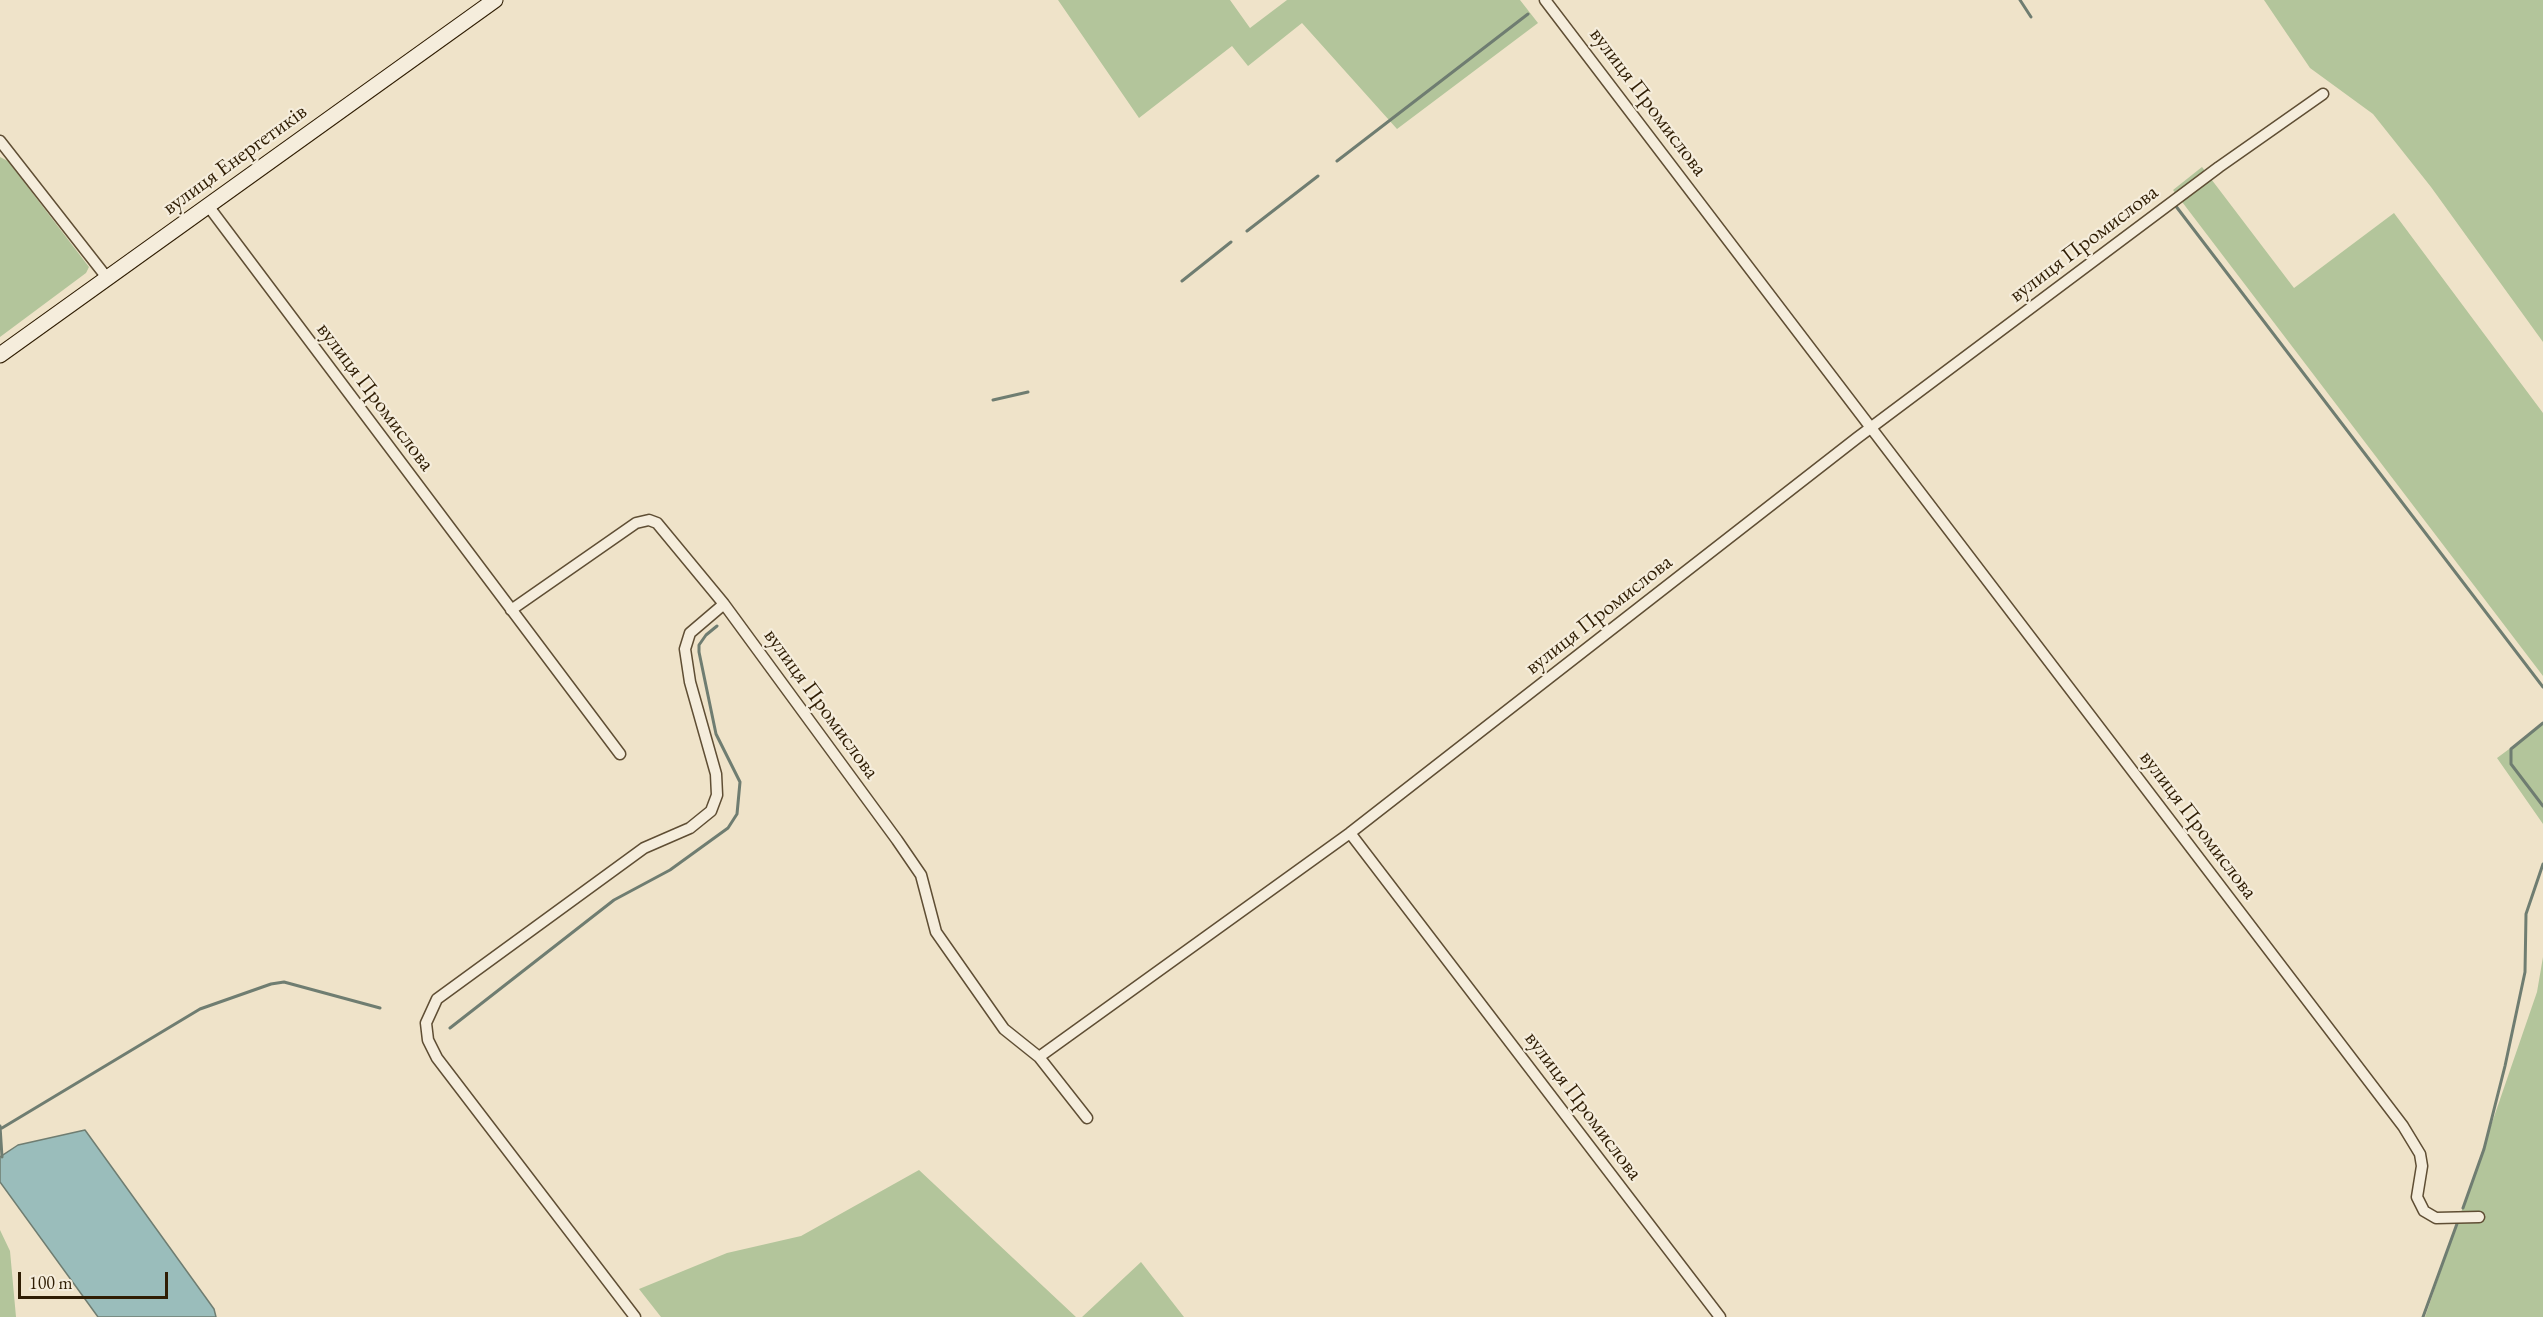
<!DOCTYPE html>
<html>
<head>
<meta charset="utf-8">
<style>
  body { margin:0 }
  #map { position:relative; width:2543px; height:1317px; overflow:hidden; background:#efe3c9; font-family:"EB Garamond",serif }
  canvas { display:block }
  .scale { position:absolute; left:18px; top:1272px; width:150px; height:27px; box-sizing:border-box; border:3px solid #2f1d03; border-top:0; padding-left:8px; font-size:18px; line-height:21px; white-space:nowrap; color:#2f1d03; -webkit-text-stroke:4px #f5eddc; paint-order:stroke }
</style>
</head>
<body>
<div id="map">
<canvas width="2543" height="1317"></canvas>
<div class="scale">100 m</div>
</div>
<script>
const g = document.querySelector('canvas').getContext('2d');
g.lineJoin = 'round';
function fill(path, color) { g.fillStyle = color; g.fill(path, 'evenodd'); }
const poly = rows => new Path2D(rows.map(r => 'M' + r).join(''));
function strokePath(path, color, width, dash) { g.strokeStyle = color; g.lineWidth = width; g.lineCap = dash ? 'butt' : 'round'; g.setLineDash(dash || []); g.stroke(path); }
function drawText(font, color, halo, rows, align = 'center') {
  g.font = font + ' "EB Garamond",serif'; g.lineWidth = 4.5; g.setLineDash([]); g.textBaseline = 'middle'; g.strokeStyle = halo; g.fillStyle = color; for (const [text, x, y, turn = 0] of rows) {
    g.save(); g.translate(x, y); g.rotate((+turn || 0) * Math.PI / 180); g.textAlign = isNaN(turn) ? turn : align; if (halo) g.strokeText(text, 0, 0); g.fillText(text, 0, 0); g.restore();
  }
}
fill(poly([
  [1058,0,1230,0,1250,28,1287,0,1520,0,1538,23,1397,129,1302,23,1248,66,1232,46,1139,118],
  [2264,0,2543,0,2543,342,2431,187,2373,114,2310,68],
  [0,157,8,161,89,267,86,273,0,337],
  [2202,167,2294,288,2394,213,2543,413,2543,676,2173,190],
  [2543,724,2543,824,2497,758],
  [2543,957,2543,1317,2425,1317,2537,992],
  [919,1170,1076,1317,661,1317,639,1289,727,1253,801,1236],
  [0,1230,10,1251,16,1317,0,1317],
  [1141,1262,1184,1317,1082,1317]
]), '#b3c59b');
const water = poly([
  [85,1130,214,1309,216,1317,98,1317,0,1182,0,1157,18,1145,85,1130]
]);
fill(water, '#9abdbb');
strokePath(water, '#6f7d71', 1.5);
strokePath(poly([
  [2020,0,2031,17],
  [1337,161,1528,14],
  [2175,205,2543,687],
  [1247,231,1318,176],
  [1182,281,1231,242],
  [993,400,1028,392],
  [2543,723,2511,749,2511,764,2543,806],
  [450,1028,614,900,670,870,728,828,737,814,740,782,716,734,699,652,699,645,706,635,717,626],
  [0,1126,2,1157],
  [2,1128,200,1009,271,984,284,982,380,1008],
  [2463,1208,2484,1149,2505,1066,2525,972,2526,914,2543,864],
  [2423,1317,2458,1221]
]), '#6f7d71', 3);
const street = poly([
  [1545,0,2403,1126,2420,1154,2422,1166,2417,1197,2424,1211,2436,1218,2479,1217],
  [0,141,108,279],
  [209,207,620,754],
  [511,610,636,523,649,520,657,523,724,604,897,840,921,875,936,932,1004,1029,1039,1057,1087,1118],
  [1350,833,1857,438,2219,167,2323,94],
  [1039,1057,1350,833,1720,1317],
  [635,1317,437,1058,428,1040,426,1023,437,999,644,848,690,828,711,811,717,795,716,774,690,682,685,649,690,633,724,604]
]);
const secondary = poly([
  [0,355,495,0]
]);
strokePath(street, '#5f4e34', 13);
strokePath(secondary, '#2f1d03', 17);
strokePath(street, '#f5eddc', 10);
strokePath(secondary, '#f5eddc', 15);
drawText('22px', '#2f1d03', '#f5eddc', [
  ["вулиця Промислова",1648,102,53],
  ["вулиця Енергетиків",235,160,-36],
  ["вулиця Промислова",2084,244,-37],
  ["вулиця Промислова",375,397,53],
  ["вулиця Промислова",1599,615,-38],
  ["вулиця Промислова",821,704,54],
  ["вулиця Промислова",2198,825,53],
  ["вулиця Промислова",1583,1106,53]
]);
</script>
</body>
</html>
